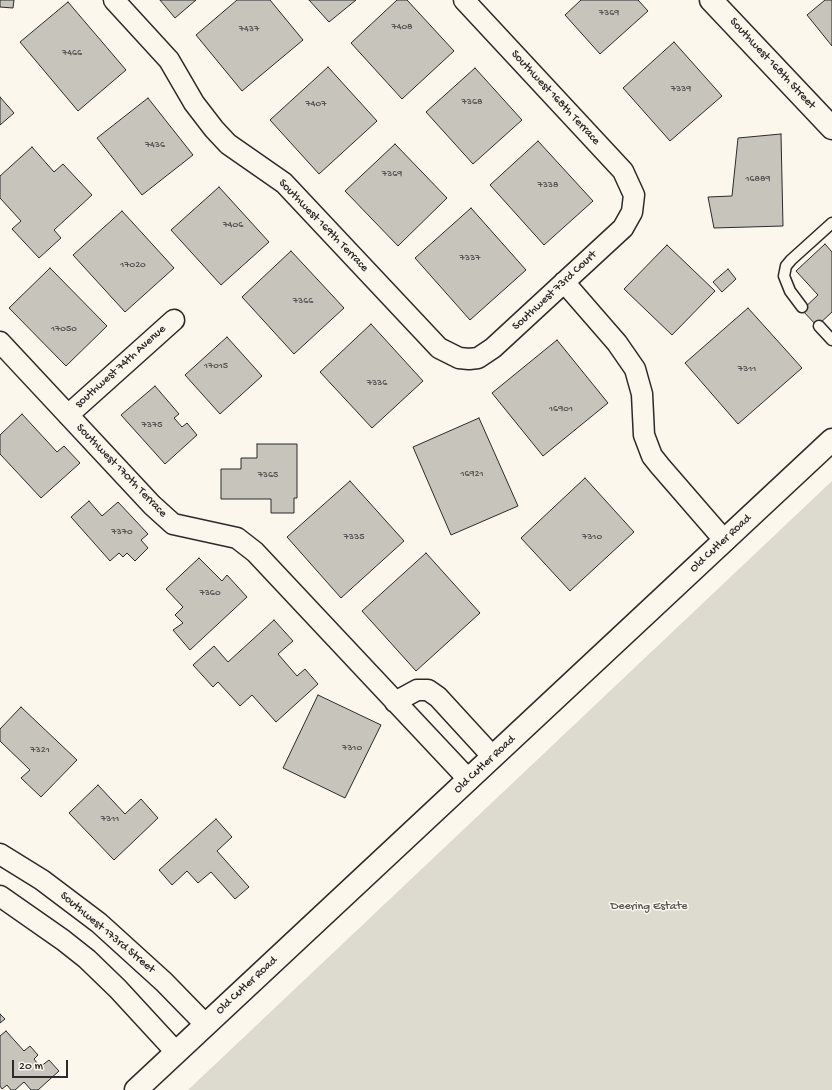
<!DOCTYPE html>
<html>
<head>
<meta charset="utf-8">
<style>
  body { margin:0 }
  #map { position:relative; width:832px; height:1090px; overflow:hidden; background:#fbf7ec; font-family:"Gochi Hand",sans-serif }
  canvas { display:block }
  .scale { position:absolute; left:12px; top:1060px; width:56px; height:18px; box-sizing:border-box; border:2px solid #2b2b2b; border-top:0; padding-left:5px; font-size:12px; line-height:14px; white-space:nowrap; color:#2b2b2b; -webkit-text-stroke:3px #fbf7ec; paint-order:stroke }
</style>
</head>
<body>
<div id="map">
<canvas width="832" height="1090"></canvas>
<div class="scale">20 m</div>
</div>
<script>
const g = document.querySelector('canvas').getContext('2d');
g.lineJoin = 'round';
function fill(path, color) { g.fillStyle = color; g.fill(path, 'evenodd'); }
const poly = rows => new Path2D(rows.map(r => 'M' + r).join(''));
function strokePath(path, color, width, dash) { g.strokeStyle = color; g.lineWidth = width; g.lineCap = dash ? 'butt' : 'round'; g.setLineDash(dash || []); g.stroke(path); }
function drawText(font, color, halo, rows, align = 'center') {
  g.font = font + ' "Gochi Hand",sans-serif'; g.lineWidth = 3; g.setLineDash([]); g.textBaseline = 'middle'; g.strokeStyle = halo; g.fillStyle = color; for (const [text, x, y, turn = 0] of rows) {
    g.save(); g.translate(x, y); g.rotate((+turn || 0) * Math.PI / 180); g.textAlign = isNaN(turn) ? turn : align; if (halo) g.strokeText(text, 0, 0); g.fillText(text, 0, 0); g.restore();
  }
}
fill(poly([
  [832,481,832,1090,188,1090]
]), '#dddad0');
const building = poly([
  [0,0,14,0,13,8,0,7,0,0],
  [160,0,196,0,175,18,160,0],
  [237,0,270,0,303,40,242,91,196,35,237,0],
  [309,0,356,0,329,22,309,0],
  [397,0,407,0,454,51,402,99,351,43,397,0],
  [581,0,638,0,648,11,600,54,565,15,581,0],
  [825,0,832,0,832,46,807,15,825,0],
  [68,2,126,70,78,111,20,42,68,2],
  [674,42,722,96,670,141,623,88,674,42],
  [328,67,377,121,319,174,270,120,328,67],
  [475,68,522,120,473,164,426,112,475,68],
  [0,97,14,113,0,125,0,97],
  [148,98,193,155,142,195,97,138,148,98],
  [781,134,783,226,714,228,708,197,732,196,738,138,781,134],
  [538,141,593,201,544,245,490,185,538,141],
  [395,144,447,198,398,246,345,191,395,144],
  [32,147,54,172,63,164,92,195,54,230,61,238,39,258,12,229,21,221,0,198,0,176,32,147],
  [219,187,269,242,221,285,171,230,219,187],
  [471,208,526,270,470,320,415,258,471,208],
  [122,211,174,268,125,312,73,255,122,211],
  [825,244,832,252,832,312,817,326,802,310,818,295,796,271,825,244],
  [667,245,715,291,672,335,624,289,667,245],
  [291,251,344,308,294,354,242,297,291,251],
  [50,268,107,326,66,366,9,308,50,268],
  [728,269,736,279,722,292,713,282,728,269],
  [748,308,802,368,738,424,685,363,748,308],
  [371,324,423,381,372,428,320,372,371,324],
  [227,337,262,376,220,414,185,375,227,337],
  [557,340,608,403,543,456,492,393,557,340],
  [155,386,179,414,174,418,182,427,187,423,197,435,165,464,121,415,155,386],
  [22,414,57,452,64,446,80,463,41,498,0,454,0,435,22,414],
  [479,418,518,506,451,535,413,447,479,418],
  [257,444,297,444,297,498,294,498,294,513,271,513,271,499,221,499,221,469,241,469,241,458,257,458,257,444],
  [585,478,634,532,570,591,521,538,585,478],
  [350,481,404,541,341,598,287,537,350,481],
  [89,501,102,516,118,502,148,534,141,540,148,548,135,561,127,553,123,557,119,553,110,561,71,517,89,501],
  [426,553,480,613,416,671,362,611,426,553],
  [199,558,222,581,227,575,247,597,190,650,173,630,183,623,175,615,183,607,166,589,199,558],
  [274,620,293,641,278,654,297,676,305,669,318,684,276,722,252,695,240,706,218,682,213,687,193,665,214,646,228,662,274,620],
  [318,695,381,725,345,798,283,768,318,695],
  [21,707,77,760,41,797,21,778,30,770,0,741,0,729,21,707],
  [98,785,125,814,141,799,158,818,114,860,69,813,98,785],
  [216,819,232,837,217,851,249,887,235,899,211,872,198,883,187,871,172,885,159,870,216,819],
  [0,1014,5,1019,0,1023,0,1014],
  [6,1031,24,1051,30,1046,38,1055,34,1059,40,1067,49,1060,59,1071,38,1090,31,1090,24,1082,15,1090,11,1090,7,1085,2,1089,0,1086,0,1036,6,1031]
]);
fill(building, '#c7c4bc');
strokePath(building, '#2b2b2b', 1);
const service = poly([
  [802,307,790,291,784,276,786,266,791,260,832,223],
  [819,326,832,340]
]);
const minor = poly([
  [114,0,169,60,194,103,214,129,228,144,284,183,439,348,459,358,469,359,478,358,493,348,623,228,632,212,634,195,623,171,464,0],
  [564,282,617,343,635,369,642,394,644,435,652,456,660,466,725,541],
  [0,342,152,505,173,524,237,538,255,552,469,780],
  [68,415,174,320],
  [395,702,417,690,428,690,438,697,493,757],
  [0,854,42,880,99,923,164,982,205,1024],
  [0,896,63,940,87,959,118,989,176,1052]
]);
const tertiary = poly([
  [711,0,832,128]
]);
const secondary = poly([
  [136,1090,832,440]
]);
strokePath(service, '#2b2b2b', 13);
strokePath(minor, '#2b2b2b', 23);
strokePath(tertiary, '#2b2b2b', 25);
strokePath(secondary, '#2b2b2b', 25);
strokePath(service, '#fbf7ec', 10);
strokePath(minor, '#fbf7ec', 20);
strokePath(tertiary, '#fbf7ec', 22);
strokePath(secondary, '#fbf7ec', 22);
drawText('10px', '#52514f', null, [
  ["7369",609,13],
  ["7408",402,27],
  ["7437",249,29],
  ["7466",72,53],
  ["7339",681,89],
  ["7368",472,102],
  ["7407",316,104],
  ["7436",155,145],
  ["7369",392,174],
  ["16889",758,179],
  ["7338",548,185],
  ["7406",233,225],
  ["7337",470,258],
  ["17020",133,265],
  ["7366",303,301],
  ["17050",64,329],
  ["17015",216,366],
  ["7311",747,369],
  ["7336",377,383],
  ["16901",561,409],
  ["7375",152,425],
  ["16921",472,474],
  ["7365",268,475],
  ["7370",122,532],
  ["7335",354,537],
  ["7310",592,537],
  ["7360",210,593],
  ["7310",352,748],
  ["7321",40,750],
  ["7311",110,819]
]);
drawText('12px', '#2b2b2b', '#fbf7ec', [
  ["Southwest 168th Street",772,64,47],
  ["Southwest 168th Terrace",555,98,47],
  ["Southwest 169th Terrace",323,226,46],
  ["Southwest 73rd Court",555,291,-43],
  ["southwest 74th Avenue",121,367,-42],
  ["Southwest 170th Terrace",121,471,46],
  ["Old Cutler Road",721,544,-43],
  ["Old Cutler Road",485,765,-43],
  ["Southwest 173rd Street",107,933,40],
  ["Old Cutler Road",247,986,-43]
]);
drawText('12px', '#585754', '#fbf7ec', [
  ["Deering Estate",649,907]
]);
</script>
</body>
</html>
